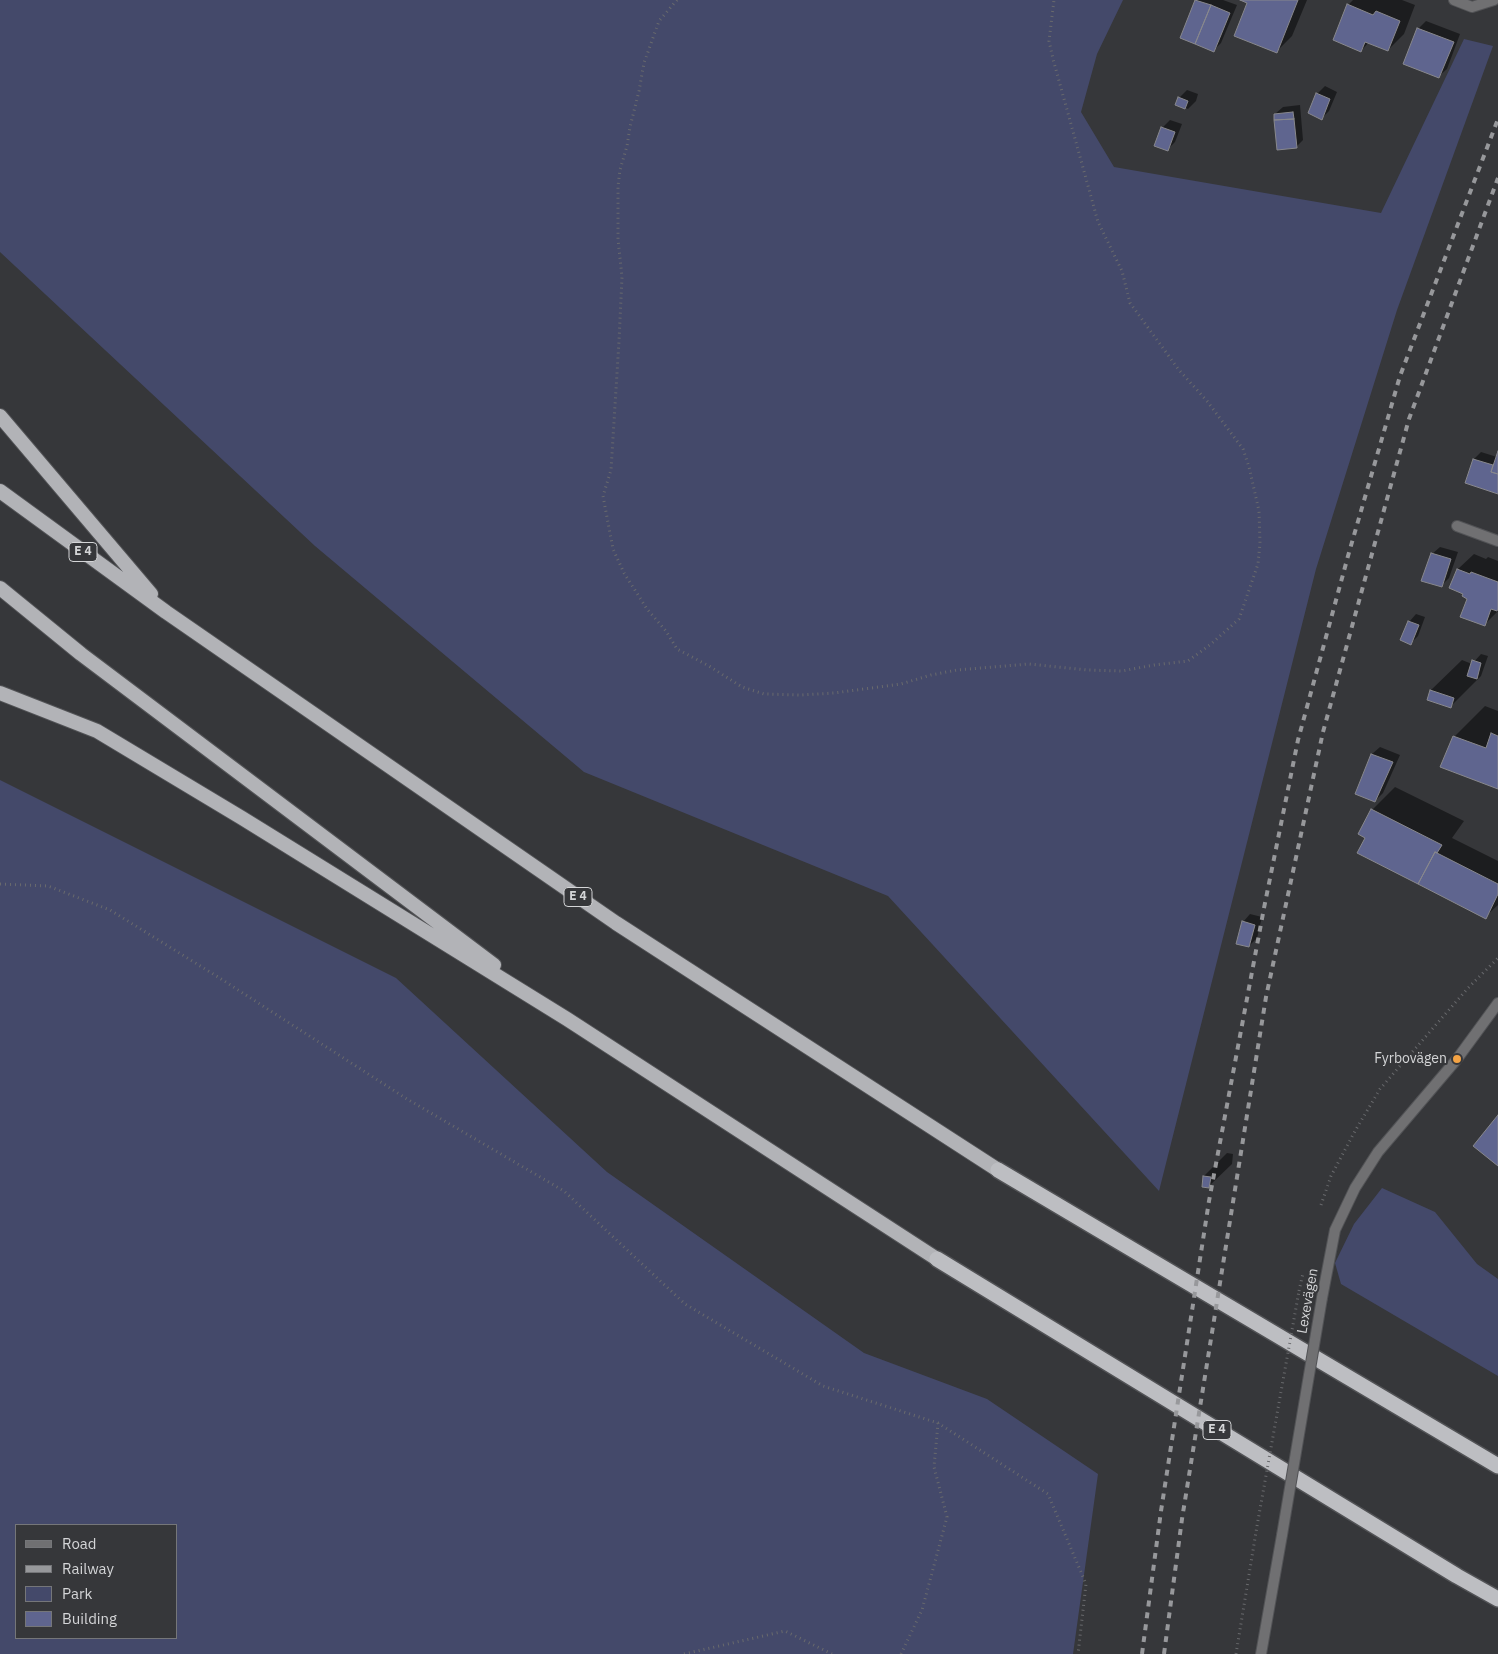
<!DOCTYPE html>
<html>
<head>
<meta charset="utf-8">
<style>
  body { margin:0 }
  #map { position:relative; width:1498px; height:1654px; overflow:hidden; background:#36373a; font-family:"IBM Plex Sans",sans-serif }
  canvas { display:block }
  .legend { position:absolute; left:15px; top:1524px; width:162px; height:115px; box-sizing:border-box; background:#36373a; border:1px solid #757679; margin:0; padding:6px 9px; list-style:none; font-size:15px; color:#d4d5d7 }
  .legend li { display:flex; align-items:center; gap:10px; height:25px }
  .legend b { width:25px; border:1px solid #757679 }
</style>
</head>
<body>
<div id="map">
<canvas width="1498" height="1654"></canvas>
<ul class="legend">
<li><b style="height:6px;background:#707072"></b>Road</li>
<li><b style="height:6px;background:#97989b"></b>Railway</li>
<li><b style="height:14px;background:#44496a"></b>Park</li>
<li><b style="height:14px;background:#5f658f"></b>Building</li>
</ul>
</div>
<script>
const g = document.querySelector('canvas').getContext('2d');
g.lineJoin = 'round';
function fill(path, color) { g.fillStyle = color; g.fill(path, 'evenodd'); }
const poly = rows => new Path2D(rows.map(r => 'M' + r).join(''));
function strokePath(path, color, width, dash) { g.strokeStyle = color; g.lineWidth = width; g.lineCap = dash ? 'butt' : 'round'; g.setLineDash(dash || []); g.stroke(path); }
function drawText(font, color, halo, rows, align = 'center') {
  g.font = font + ' "IBM Plex Sans",sans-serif'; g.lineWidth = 4; g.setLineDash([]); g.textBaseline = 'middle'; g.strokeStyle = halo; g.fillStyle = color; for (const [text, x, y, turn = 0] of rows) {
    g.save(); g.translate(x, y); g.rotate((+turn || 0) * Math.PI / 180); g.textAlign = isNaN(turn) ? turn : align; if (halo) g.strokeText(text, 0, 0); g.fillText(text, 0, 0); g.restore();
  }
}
fill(poly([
  [0,0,1123,0,1097,54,1081,112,1114,167,1381,213,1464,39,1493,46,1397,310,1316,569,1159,1191,888,896,584,772,315,546,0,252],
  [0,780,396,978,607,1172,864,1353,987,1399,1098,1474,1073,1654,0,1654],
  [16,1525,176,1525,176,1638,16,1638],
  [1382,1188,1435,1212,1477,1264,1498,1279,1498,1376,1341,1284,1335,1263,1354,1224]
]), '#44496a');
fill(poly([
  [1197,0,1223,0,1237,5,1221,43,1214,50,1181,37],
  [1243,0,1307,0,1292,36,1277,51,1249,2],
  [1353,0,1402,0,1415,5,1404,34,1388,50,1369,42,1361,51,1348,5],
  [1426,21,1460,34,1447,69,1439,76,1418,29],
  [1325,86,1337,92,1329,111,1322,118,1317,94],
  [1187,90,1198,94,1196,101,1188,109,1177,104,1179,98],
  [1300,105,1303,140,1296,147,1275,114,1283,107],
  [1170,120,1182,124,1175,142,1168,149,1156,145,1163,127],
  [1481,452,1497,457,1498,454,1498,493,1466,482,1474,459],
  [1440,547,1458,552,1449,578,1441,586,1432,554],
  [1474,554,1486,559,1488,557,1498,561,1498,611,1484,625,1465,593,1451,587,1458,569],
  [1416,614,1425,617,1418,636,1411,643,1409,622],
  [1481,654,1488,656,1481,676,1451,706,1431,690,1462,660,1472,664],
  [1485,706,1498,711,1498,788,1454,737],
  [1380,747,1400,755,1383,793,1375,801,1356,793,1372,754],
  [1395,787,1464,821,1452,838,1498,861,1498,905,1485,917,1367,837,1372,810],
  [1250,914,1262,917,1257,938,1249,946,1243,922],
  [1227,1153,1233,1154,1232,1164,1208,1187,1204,1176]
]), '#0007');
const building = poly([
  [1195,0,1211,5,1195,44,1180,38,1195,0],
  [1240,0,1298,0,1277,53,1234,36,1247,3,1240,0],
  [1347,4,1373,15,1376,11,1400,21,1388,51,1365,42,1361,52,1333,40,1347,4],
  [1211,5,1230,13,1214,52,1195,44,1211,5],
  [1417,28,1454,42,1439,78,1403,64,1417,28],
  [1316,93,1330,99,1322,120,1308,113,1316,93],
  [1178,97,1188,101,1185,109,1175,105,1178,97],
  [1293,112,1294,119,1274,120,1274,114,1293,112],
  [1294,119,1297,148,1277,150,1274,120,1294,119],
  [1161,127,1175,132,1168,151,1154,146,1161,127],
  [1498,451,1498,474,1491,472,1498,451],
  [1473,459,1493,465,1491,472,1498,474,1498,494,1465,483,1473,459],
  [1431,553,1451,559,1442,587,1421,581,1431,553],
  [1457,569,1470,574,1471,572,1498,582,1498,609,1497,611,1491,609,1485,626,1460,617,1467,599,1462,596,1463,594,1449,588,1457,569],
  [1408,621,1419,625,1411,645,1400,640,1408,621],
  [1472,660,1481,663,1477,679,1467,676,1472,660],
  [1430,690,1454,698,1451,708,1427,700,1430,690],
  [1491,733,1498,736,1498,789,1440,767,1453,736,1486,748,1491,733],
  [1371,754,1393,762,1375,802,1355,794,1371,754],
  [1371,809,1442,845,1437,853,1435,852,1418,884,1357,853,1365,838,1358,834,1371,809],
  [1435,852,1498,884,1498,894,1486,919,1418,884,1435,852],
  [1242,921,1255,925,1249,947,1236,944,1242,921],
  [1498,1115,1498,1166,1473,1146,1498,1115],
  [1203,1176,1211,1177,1209,1188,1202,1187,1203,1176]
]);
fill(building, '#5f658f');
strokePath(building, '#88888d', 1);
const minor = poly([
  [1454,0,1472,7,1494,0],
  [1457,526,1498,541]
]);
const tertiary = poly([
  [1322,1298,1335,1230,1355,1188,1378,1152,1457,1059,1498,1003],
  [1261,1654,1282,1535]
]);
const trunk = poly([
  [0,416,151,594],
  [0,491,166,612,616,923,998,1170],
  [0,588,81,654,494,965],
  [0,693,97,731,242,818,567,1019,937,1259]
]);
const motorway = poly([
  [998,1170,1498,1466],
  [937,1259,1457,1576,1498,1599]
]);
strokePath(minor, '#525356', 12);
strokePath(tertiary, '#525356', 12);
strokePath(trunk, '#525356', 16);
strokePath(motorway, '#525356', 18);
strokePath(poly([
  [677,0,659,21,644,63,639,91,630,127,627,146,620,170,618,186,618,239,622,277,619,341,611,470,603,496,613,549,624,573,647,609,666,631,677,649,709,666,742,687,764,694,801,695,834,693,901,684,931,675,957,670,1029,664,1087,670,1122,671,1154,665,1188,661,1211,644,1239,619,1258,564,1260,543,1259,511,1249,467,1243,449,1207,401,1179,370,1130,303,1122,271,1098,222,1053,59,1049,41,1054,0],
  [0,884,48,886,110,910,218,977,407,1099,564,1191,685,1304,823,1386,938,1423,1048,1494,1086,1584,1078,1654],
  [1321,1205,1331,1176,1355,1131,1380,1089,1468,988,1498,958],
  [1299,1291,1303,1273],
  [684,1654,785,1631,832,1654],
  [901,1654,922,1610,947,1517,934,1467,938,1423],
  [1236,1654,1257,1526]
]), '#696a6d', 3, [1, 4]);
strokePath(minor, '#707072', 10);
strokePath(tertiary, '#707072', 10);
strokePath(trunk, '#b2b3b7', 14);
strokePath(motorway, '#bdbec2', 15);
strokePath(poly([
  [1142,1654,1161,1511,1209,1201,1264,908,1298,740,1348,556,1400,376,1498,119],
  [1164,1654,1182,1519,1266,997,1323,732,1409,419,1498,178]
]), '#97989b', 4, [6, 6]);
const tertiaryBridge = poly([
  [1282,1535,1322,1298]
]);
strokePath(tertiaryBridge, '#525356', 12, []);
strokePath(poly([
  [1257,1526,1299,1291]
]), '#696a6d', 3, [1, 4]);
strokePath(tertiaryBridge, '#707072', 10);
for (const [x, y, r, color] of [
  [1457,1059,5,"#f4a344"]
]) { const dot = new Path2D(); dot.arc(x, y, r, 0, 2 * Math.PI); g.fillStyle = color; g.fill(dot); strokePath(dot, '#36373a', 2); }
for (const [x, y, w] of [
  [83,552,28],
  [578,897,28],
  [1217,1430,28]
]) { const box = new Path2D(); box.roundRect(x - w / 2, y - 9.5, w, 19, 4); g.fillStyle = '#36373a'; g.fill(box); strokePath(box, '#d4d5d7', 1); }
drawText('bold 12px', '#d4d5d7', null, [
  ["E 4",83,552],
  ["E 4",578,897],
  ["E 4",1217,1430]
]);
drawText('14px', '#d4d5d7', '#36373a', [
  ["Fyrbovägen",1447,1059]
], 'right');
drawText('14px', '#d4d5d7', '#36373a', [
  ["Lexevägen",1308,1301,-80]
]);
</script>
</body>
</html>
